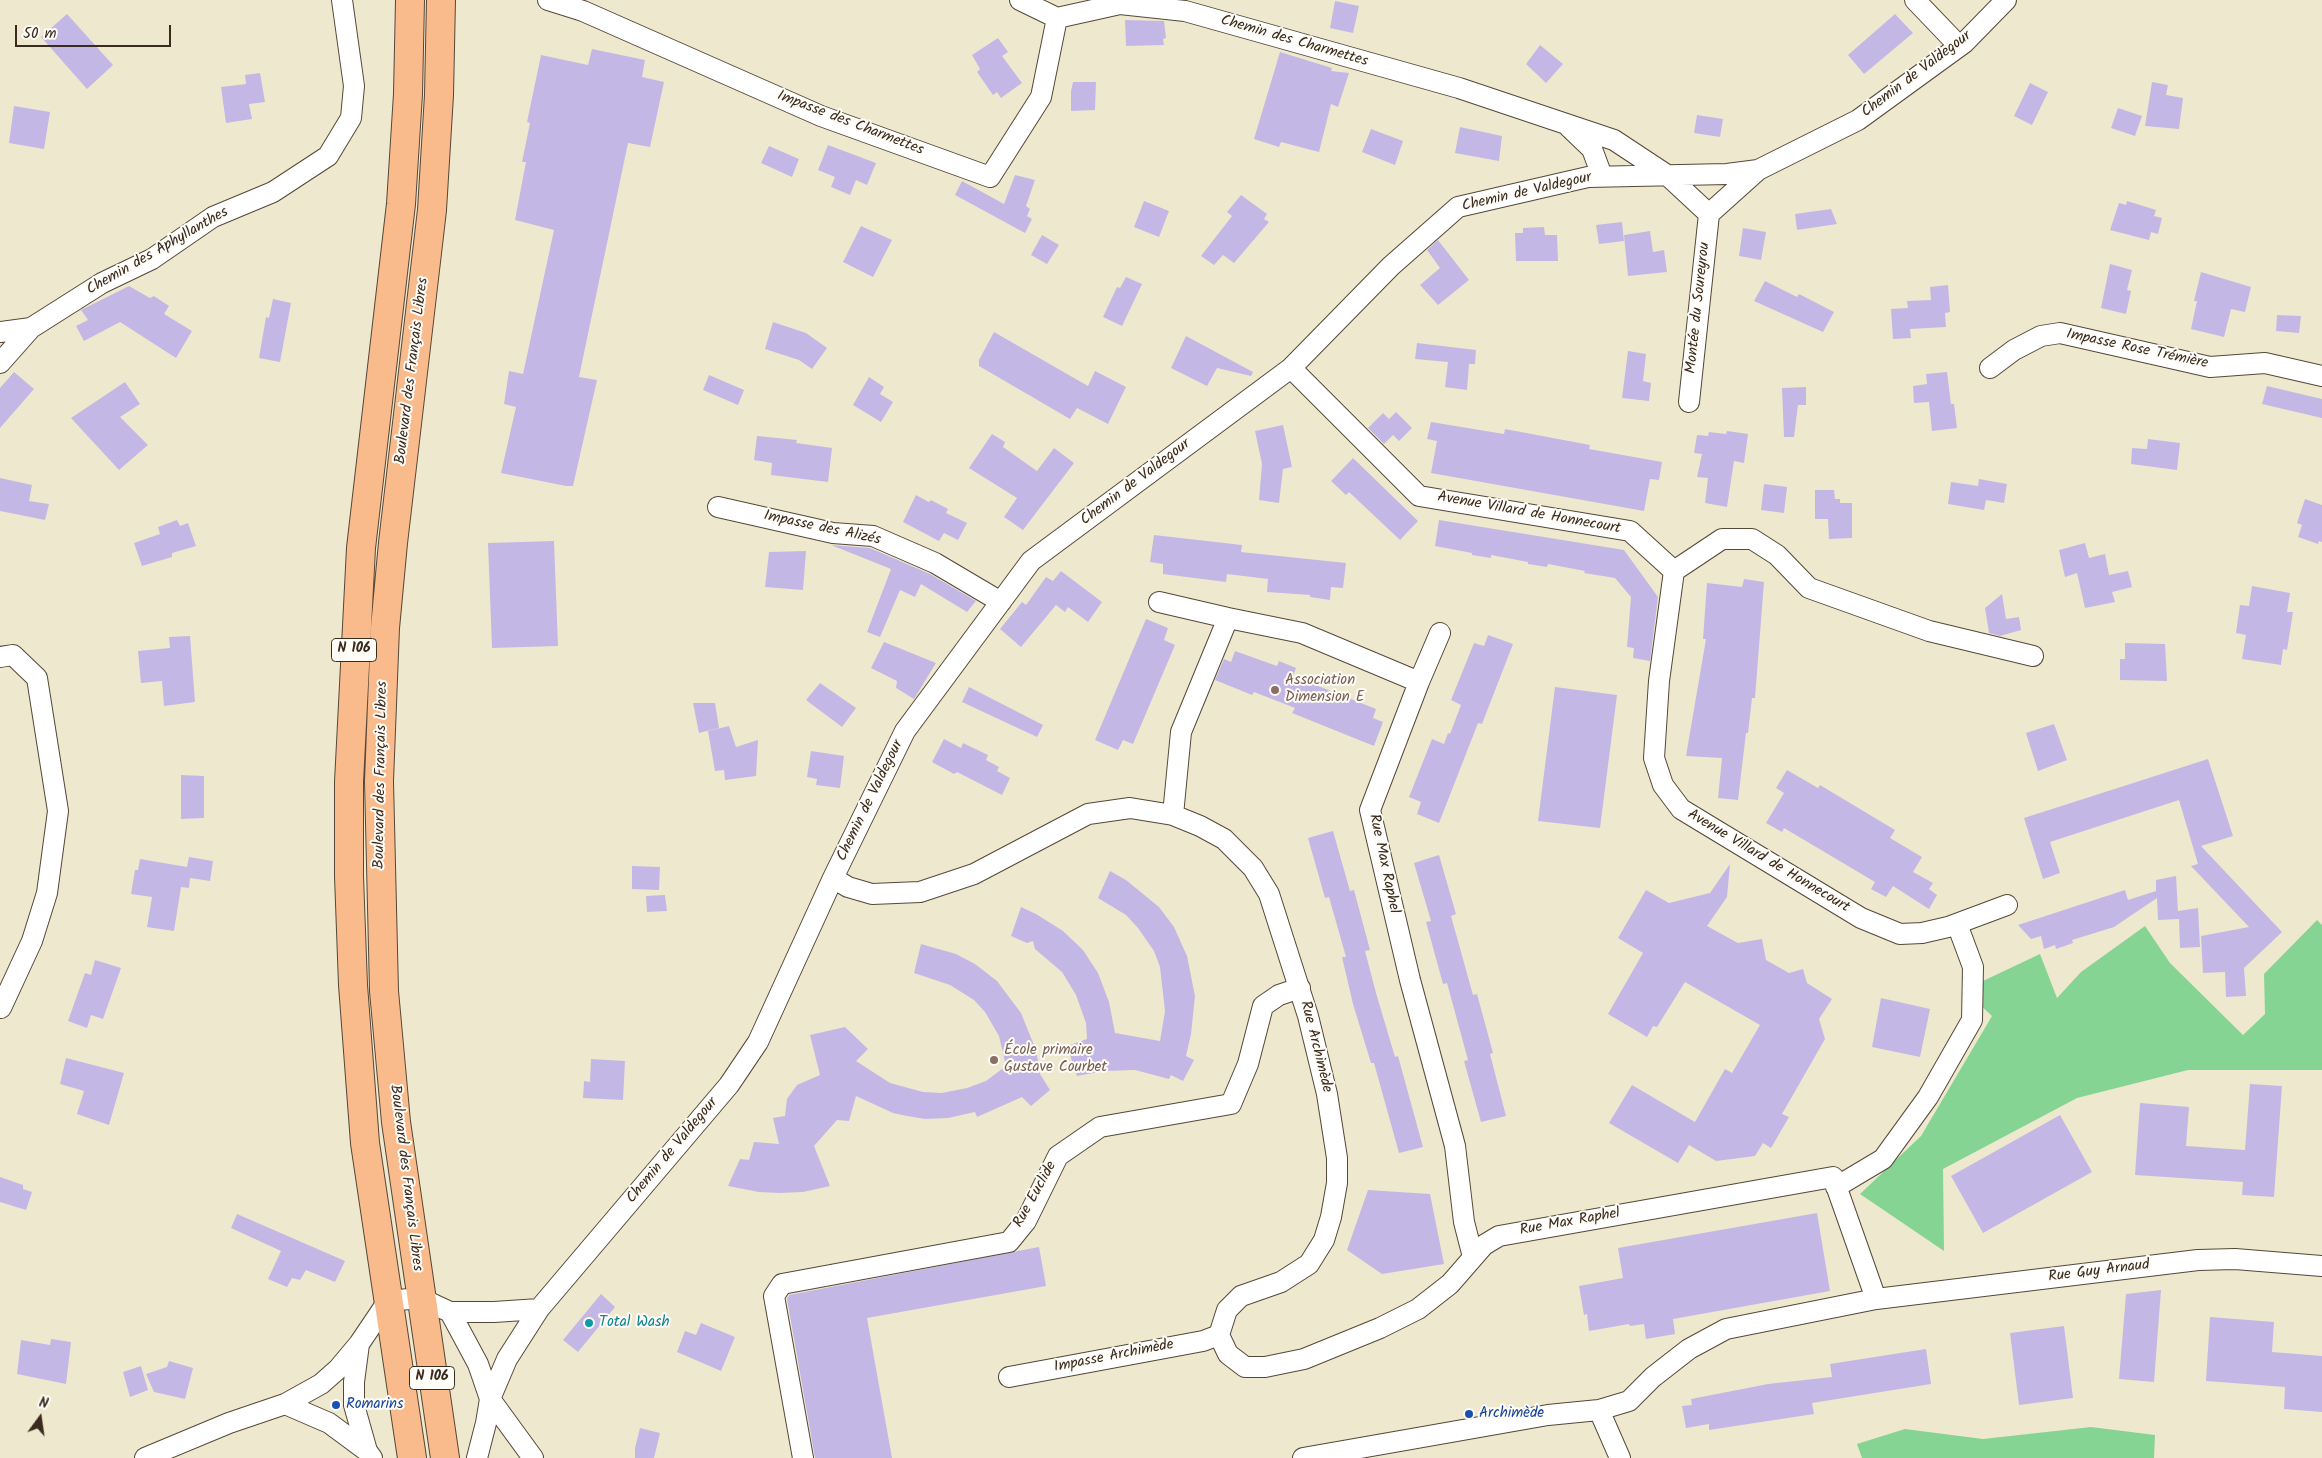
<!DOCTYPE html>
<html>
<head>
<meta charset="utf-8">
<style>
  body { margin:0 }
  #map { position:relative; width:2322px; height:1458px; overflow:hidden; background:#eee9ce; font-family:Kalam,sans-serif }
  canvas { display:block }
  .north { position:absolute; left:15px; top:1393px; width:50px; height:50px; -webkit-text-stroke:4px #fdfcf7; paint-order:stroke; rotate:14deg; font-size:14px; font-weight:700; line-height:20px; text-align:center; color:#3b2a1e }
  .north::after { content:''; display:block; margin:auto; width:18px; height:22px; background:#3b2a1e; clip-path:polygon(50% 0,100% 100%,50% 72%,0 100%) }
  .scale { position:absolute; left:15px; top:25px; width:156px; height:22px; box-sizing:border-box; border:2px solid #3b2a1e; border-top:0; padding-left:6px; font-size:15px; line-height:18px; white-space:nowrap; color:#3b2a1e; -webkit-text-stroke:4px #fdfcf7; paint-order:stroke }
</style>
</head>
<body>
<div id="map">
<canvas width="2322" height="1458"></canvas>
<div class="north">N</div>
<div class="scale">50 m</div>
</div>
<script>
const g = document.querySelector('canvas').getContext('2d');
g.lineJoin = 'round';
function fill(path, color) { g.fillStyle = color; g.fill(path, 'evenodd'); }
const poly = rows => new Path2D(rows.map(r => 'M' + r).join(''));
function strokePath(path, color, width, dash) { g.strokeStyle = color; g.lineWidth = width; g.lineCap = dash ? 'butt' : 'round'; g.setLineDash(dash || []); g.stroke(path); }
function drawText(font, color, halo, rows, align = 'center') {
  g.font = font + ' Kalam,sans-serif'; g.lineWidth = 4; g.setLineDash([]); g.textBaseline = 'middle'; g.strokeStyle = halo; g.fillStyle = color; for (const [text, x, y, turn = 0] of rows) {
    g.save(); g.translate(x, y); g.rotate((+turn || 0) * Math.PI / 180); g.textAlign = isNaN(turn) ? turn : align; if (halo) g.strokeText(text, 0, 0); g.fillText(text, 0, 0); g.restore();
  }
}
fill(poly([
  [2317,920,2322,925,2322,1070,2188,1070,2077,1098,1943,1169,1944,1251,1860,1194,1921,1136,1992,1016,1964,990,2040,954,2057,998,2081,972,2145,926,2170,963,2243,1035,2265,1014,2264,974],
  [2091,1427,2155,1435,2154,1458,1862,1458,1857,1444,1905,1429,1983,1439]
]), '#86d493');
fill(poly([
  [1335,1,1359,6,1353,33,1330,28],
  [67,14,113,65,87,89,41,37],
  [1895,14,1913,33,1864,74,1848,55],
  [1125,20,1164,21,1166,38,1163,39,1164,45,1126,46],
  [998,38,1008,52,1002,56,1022,83,1001,98,997,92,993,95,977,72,980,69,972,55],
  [1540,45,1563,64,1546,83,1526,64],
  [592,49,645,60,642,77,664,82,650,147,628,143,579,377,597,380,573,486,566,486,501,473,516,407,504,404,509,371,523,374,554,230,515,220,526,162,522,162,530,123,527,122,541,55,588,65],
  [1280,52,1332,68,1331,71,1349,73,1338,107,1331,104,1319,152,1281,142,1279,147,1254,139],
  [260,73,265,102,249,104,252,119,226,123,221,87,246,84,245,75],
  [1073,82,1096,82,1095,110,1071,111,1071,91],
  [2152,82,2168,85,2166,95,2183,98,2179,129,2145,126],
  [2030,83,2048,92,2032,125,2014,116],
  [14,106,50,112,44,149,9,143],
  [2118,108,2142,116,2135,136,2111,128],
  [1697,115,1723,119,1720,137,1694,133],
  [1460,127,1502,136,1499,161,1455,153],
  [1371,129,1403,141,1395,165,1362,152],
  [828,145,876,163,867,185,856,180,850,195,831,187,835,177,818,170],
  [769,146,799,159,792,177,761,163],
  [1015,175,1035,180,1026,206,1030,209,1027,216,1032,219,1025,233,955,195,962,181,1004,204],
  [1241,195,1267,214,1264,219,1269,222,1234,263,1223,255,1214,265,1201,256,1232,216,1227,212],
  [1144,201,1169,211,1159,237,1134,227],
  [2127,201,2156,210,2154,216,2162,218,2158,234,2151,232,2149,240,2110,230,2119,203,2126,205],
  [1831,209,1837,224,1797,230,1795,214],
  [1622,222,1624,241,1599,244,1596,225],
  [861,226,892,240,873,277,843,262],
  [1544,227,1545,235,1557,235,1558,261,1516,261,1515,233,1523,233,1523,228],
  [1743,228,1766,232,1761,260,1739,256],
  [1650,231,1653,252,1664,250,1667,272,1628,276,1624,235],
  [1042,235,1059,245,1047,264,1031,255],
  [1438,240,1469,280,1438,305,1420,285,1440,268,1427,250],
  [2110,264,2132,270,2127,290,2131,291,2126,314,2101,308],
  [2201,272,2251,287,2245,312,2231,309,2224,337,2191,329,2197,301,2194,301],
  [1126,277,1142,284,1122,326,1103,317,1117,287,1120,288],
  [1765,281,1797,297,1799,294,1834,312,1823,332,1754,301],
  [1948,285,1950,312,1945,313,1946,327,1910,329,1911,338,1893,339,1891,309,1908,308,1907,301,1931,300,1930,287],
  [129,286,150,298,154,296,169,306,164,314,192,331,176,358,120,322,84,341,76,326,88,320,81,310],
  [273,299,291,303,280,362,259,358,266,317,269,318],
  [2277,315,2301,316,2299,333,2276,331],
  [773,322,806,333,827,348,812,369,799,360,765,349],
  [994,332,1088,386,1095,371,1126,387,1108,424,1077,408,1070,419,979,366,979,360],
  [1186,336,1253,372,1251,376,1217,368,1207,386,1171,368],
  [1417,343,1476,350,1475,364,1469,364,1467,390,1445,387,1448,362,1415,359],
  [1628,351,1646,354,1643,381,1651,383,1649,401,1622,398],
  [14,372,34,389,0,428,0,388],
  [1947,372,1951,404,1954,404,1957,428,1932,431,1929,402,1914,403,1913,386,1927,384,1926,374],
  [709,375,744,390,738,405,703,390],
  [869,377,884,387,880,394,893,402,881,422,853,405],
  [125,382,140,404,120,417,148,445,119,470,71,418],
  [2267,386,2322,399,2322,418,2262,404],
  [1806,387,1806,405,1798,405,1794,437,1784,437,1782,388],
  [1396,412,1412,428,1399,441,1393,435,1384,444,1368,428,1383,413,1389,419],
  [1431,422,1504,434,1505,429,1590,445,1589,449,1662,462,1659,480,1650,479,1644,511,1431,473,1437,441,1427,439],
  [1283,425,1292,467,1283,469,1279,503,1259,500,1262,464,1255,431],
  [1727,431,1748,434,1744,463,1734,461,1727,507,1705,503,1708,478,1697,477,1702,454,1694,453,1697,435,1708,436,1709,432,1726,434],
  [992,434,1005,442,1003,447,1037,471,1054,448,1074,463,1023,530,1004,517,1017,498,969,468],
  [757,436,797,440,796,443,832,448,828,482,771,475,772,463,754,460],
  [2148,439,2180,443,2177,470,2131,464,2132,448,2147,449],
  [1353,458,1418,521,1400,540,1349,492,1346,495,1331,481],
  [0,478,32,485,29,501,49,504,45,520,0,511],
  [1979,479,2007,484,2004,503,1986,500,1984,510,1948,504,1951,482,1978,486],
  [1764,484,1787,487,1784,513,1761,510],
  [1815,490,1834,490,1835,499,1840,499,1840,503,1852,503,1852,538,1829,539,1828,519,1815,519],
  [916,495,929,502,931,500,948,509,946,513,967,523,958,540,944,533,939,541,903,522],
  [2305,499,2322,505,2322,542,2319,541,2318,544,2298,537,2302,525,2297,523],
  [177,520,180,526,188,523,196,546,172,553,172,557,142,566,134,543,160,534,158,527],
  [1439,520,1624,550,1658,597,1650,661,1633,658,1634,648,1627,647,1631,597,1615,578,1584,573,1585,571,1548,564,1547,567,1528,564,1528,562,1491,555,1491,558,1472,555,1472,553,1435,546],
  [1154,535,1242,545,1241,552,1346,563,1343,588,1331,587,1330,600,1310,597,1310,595,1267,592,1268,579,1227,574,1226,582,1163,574,1163,564,1150,562],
  [554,541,558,646,492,648,488,543],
  [2085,543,2089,558,2105,554,2109,575,2128,571,2132,587,2112,592,2115,602,2085,608,2077,573,2065,577,2059,550],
  [831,545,870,548,930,574,976,601,967,612,921,584,915,597,900,590,880,637,867,632,891,569],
  [806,551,803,590,765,587,769,552],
  [1061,571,1102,602,1088,622,1068,607,1065,612,1056,605,1021,647,1000,629,1022,602,1026,605,1046,577,1053,581],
  [1744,579,1764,582,1755,698,1752,698,1748,733,1746,733,1738,800,1718,798,1722,758,1686,756,1706,639,1703,639,1707,583,1742,587],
  [2252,586,2290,593,2287,612,2293,612,2287,650,2283,649,2281,665,2242,659,2246,635,2236,633,2240,605,2249,606],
  [2002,594,2006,619,2019,617,2021,630,2000,636,1989,633,1985,608],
  [1146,619,1168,628,1164,640,1175,645,1133,744,1123,740,1118,750,1095,740],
  [1488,635,1513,644,1482,724,1478,723,1439,823,1417,814,1421,802,1409,797,1432,739,1444,744,1448,733,1450,734,1461,705,1451,700,1474,643,1484,646],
  [190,636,195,702,164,706,162,681,141,683,138,651,170,648,169,637],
  [884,642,936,663,914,699,896,688,897,681,871,668],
  [2125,643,2165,644,2167,681,2120,680,2120,659,2125,659],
  [1235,651,1277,666,1279,661,1296,668,1293,676,1376,709,1373,718,1383,722,1374,746,1292,713,1295,708,1254,692,1252,695,1215,680,1224,659,1231,662],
  [820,683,856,708,842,727,806,700],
  [969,687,1043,725,1037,737,962,702],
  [1555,687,1617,695,1600,828,1538,821],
  [693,703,715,703,719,728,699,733],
  [2054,724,2067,760,2038,771,2026,733],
  [729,726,736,747,758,740,756,776,725,780,724,770,715,771,708,731],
  [944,739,961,748,963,743,988,755,986,760,999,767,997,771,1010,778,1002,795,957,772,954,774,932,762],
  [811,751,844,756,840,788,816,785,817,779,807,777],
  [2208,759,2233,836,2201,846,2282,932,2244,968,2246,996,2226,997,2225,972,2203,973,2201,936,2249,927,2191,866,2198,864,2179,800,2050,842,2060,873,2043,879,2024,818],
  [1787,770,1818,788,1820,785,1895,830,1890,838,1922,857,1913,872,1933,883,1929,889,1937,895,1929,909,1893,886,1886,897,1871,889,1875,882,1784,828,1782,832,1766,823,1784,793,1776,788],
  [181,775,204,776,204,818,181,819],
  [1333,831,1350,891,1354,890,1370,950,1365,951,1376,993,1395,1057,1398,1056,1423,1147,1399,1153,1374,1063,1371,1063,1353,1004,1342,957,1346,957,1329,897,1325,898,1308,838],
  [1439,855,1456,914,1451,916,1473,995,1477,994,1493,1053,1490,1054,1506,1116,1481,1122,1464,1061,1468,1060,1447,983,1443,984,1426,922,1431,921,1414,863],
  [189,857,213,861,210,881,190,878,189,888,181,887,174,931,147,927,152,897,131,894,135,870,138,870,140,859,187,867],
  [1730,864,1727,897,1707,926,1738,943,1762,939,1766,960,1789,973,1803,969,1807,983,1832,999,1819,1019,1825,1039,1782,1114,1789,1117,1771,1148,1763,1143,1755,1156,1716,1161,1689,1145,1678,1163,1609,1123,1632,1085,1695,1122,1725,1069,1732,1073,1760,1025,1685,982,1657,1027,1653,1026,1647,1037,1608,1014,1643,953,1618,938,1646,890,1669,903,1710,893],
  [632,866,660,867,659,890,632,889],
  [1110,871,1126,880,1159,907,1174,927,1187,956,1195,996,1191,1034,1186,1056,1194,1060,1183,1081,1171,1075,1169,1079,1135,1070,1104,1071,1077,1076,1067,1046,1087,1039,1086,1023,1076,995,1062,972,1035,949,1033,941,1027,943,1011,936,1021,907,1036,914,1063,931,1083,950,1098,973,1109,1002,1115,1033,1160,1041,1165,1011,1160,967,1154,951,1138,928,1126,915,1098,898],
  [2176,876,2178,911,2198,908,2200,947,2180,948,2179,919,2158,920,2157,898,2114,927,2072,940,2073,943,2056,949,2055,945,2044,949,2041,936,2031,939,2018,925,2125,890,2128,900,2156,891,2156,880],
  [665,895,667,911,647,912,646,896],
  [921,944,956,954,975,964,997,981,1021,1013,1036,1050,1040,1074,1050,1090,1031,1106,1022,1097,977,1117,975,1112,948,1118,925,1119,907,1116,893,1113,856,1096,849,1121,837,1120,814,1146,830,1186,803,1192,780,1193,759,1192,728,1186,740,1159,749,1160,754,1142,779,1144,773,1118,785,1116,787,1099,797,1085,820,1075,810,1035,845,1027,868,1049,856,1061,890,1083,923,1092,942,1093,967,1088,986,1081,1006,1066,999,1036,985,1012,974,1000,950,985,914,973],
  [95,960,121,968,103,1019,91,1015,87,1028,68,1021,85,973,91,975],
  [1881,998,1930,1009,1920,1057,1872,1047],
  [66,1058,124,1073,109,1125,77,1114,84,1091,60,1084],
  [591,1059,625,1061,623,1100,583,1098,584,1081,590,1082],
  [2250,1084,2282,1086,2274,1197,2242,1195,2243,1182,2135,1175,2140,1103,2189,1107,2186,1146,2245,1150],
  [2060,1115,2092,1172,1983,1233,1951,1176],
  [0,1177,23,1185,23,1189,32,1192,26,1210,0,1202],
  [1368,1190,1430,1194,1444,1264,1382,1274,1347,1250],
  [1817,1213,1830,1291,1673,1319,1675,1334,1646,1339,1644,1324,1630,1326,1629,1324,1589,1331,1587,1314,1584,1315,1579,1286,1623,1278,1618,1248],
  [237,1214,345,1261,335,1282,306,1270,300,1280,292,1278,287,1287,268,1279,281,1251,231,1228],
  [1039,1247,1046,1286,867,1318,892,1458,815,1458,787,1299,789,1295],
  [2161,1290,2154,1382,2119,1379,2126,1294],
  [601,1294,615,1307,578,1352,563,1340],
  [2210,1317,2274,1322,2272,1352,2322,1356,2322,1412,2284,1409,2285,1387,2206,1381],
  [701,1323,735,1337,721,1371,677,1352,685,1331,696,1335],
  [2064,1326,2073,1398,2019,1405,2010,1333],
  [51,1339,71,1342,66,1384,17,1374,21,1340,50,1345],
  [1926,1349,1931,1384,1812,1403,1814,1414,1709,1430,1709,1424,1686,1428,1682,1406,1692,1405,1691,1399,1768,1384,1832,1377,1830,1364],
  [169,1361,193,1368,185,1399,154,1392,146,1374,167,1367],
  [141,1366,148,1390,130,1397,123,1372],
  [640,1428,660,1433,654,1458,635,1458,635,1448]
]), '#c3b8e5');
const street = poly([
  [548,0,583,11,821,116,990,177,1041,97,1057,18],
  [1020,0,1057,18,1120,4,1185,11,1459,88,1614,140,1667,175,1709,214],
  [1915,0,1959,46],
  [1569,127,1592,149,1602,176],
  [1709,214,1758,170],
  [0,332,31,328,102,283,152,259,213,217,273,192,328,156,351,118,354,86,342,0],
  [0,363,31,328],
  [1291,368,1419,496,1630,531,1674,571,1659,681,1654,758,1663,785,1681,809,1861,918,1900,934,1922,933,1948,927,2007,905],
  [1990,368,2014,350,2041,336,2060,333,2210,367,2265,363,2322,376],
  [1689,402,1709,214],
  [718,507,833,533,873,536,935,563,1001,602],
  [1674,571,1722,539,1752,539,1777,555,1809,588,1929,631,2033,656],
  [1159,602,1228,618],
  [0,657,13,655,37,678,58,811,47,893,32,941,1,1008],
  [1419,682,1440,633],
  [1173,815,1181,732,1228,618,1302,633,1419,682,1370,810,1410,980,1455,1146,1464,1222,1473,1257],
  [833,878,848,887,872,894,920,892,974,874,1088,814,1130,808,1173,815,1200,826,1224,839,1253,868,1269,894,1308,1016,1327,1094,1337,1158,1337,1183,1331,1217,1324,1240,1309,1264,1281,1282,1241,1296,1227,1310,1219,1335,1228,1354,1245,1367,1265,1367,1304,1359,1380,1328,1418,1309,1450,1284,1484,1245,1499,1236,1833,1177,1876,1299],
  [1836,1187,1883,1159,1928,1097,1972,1020,1973,967,1957,924],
  [450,1312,494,1312,539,1309],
  [359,1344,354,1382,354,1405,367,1451,372,1458],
  [1009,1377,1203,1341,1219,1335],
  [490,1399,507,1359,539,1309,729,1085,758,1042,833,878,905,731,1031,561,1291,368,1391,266,1458,207,1588,177,1727,174,1758,170,1858,120,1964,43,2006,0],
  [490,1399,533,1458],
  [285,1404,329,1423,367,1451],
  [1599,1410,1620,1458],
  [145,1458,229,1423,285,1404,321,1384,338,1369,359,1344,388,1301,420,1298,450,1312,478,1364,490,1399,486,1423,477,1458],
  [803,1458,774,1296,782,1284,1009,1242,1026,1221,1058,1156,1100,1127,1231,1104,1248,1064,1263,1006,1279,995,1300,988],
  [1303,1458,1548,1415,1599,1410,1629,1401,1653,1377,1689,1349,1726,1329,1876,1299,2198,1260,2235,1259,2322,1266]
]);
const primary = poly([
  [410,0,408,94,401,204,361,548,349,782,349,876,353,985,365,1143,412,1458],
  [441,0,439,95,432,210,393,543,385,628,379,781,384,991,396,1122,445,1458]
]);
strokePath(street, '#564738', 22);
strokePath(primary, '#564738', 30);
strokePath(street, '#fff', 20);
strokePath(primary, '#fabb8c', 28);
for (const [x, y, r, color] of [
  [1275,690,5,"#8d6e63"],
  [994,1060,5,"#8d6e63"],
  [589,1323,5,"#0f9aa8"],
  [336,1405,5,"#1a4fb4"],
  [1469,1414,5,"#1a4fb4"]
]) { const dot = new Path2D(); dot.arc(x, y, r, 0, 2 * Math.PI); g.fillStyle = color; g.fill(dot); strokePath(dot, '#fdfcf7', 2); }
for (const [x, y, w] of [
  [354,650,45],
  [432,1378,45]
]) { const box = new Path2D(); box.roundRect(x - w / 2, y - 11.5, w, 23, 4); g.fillStyle = '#fdfcf7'; g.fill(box); strokePath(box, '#3b2a1e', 1); }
drawText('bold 14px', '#3b2a1e', null, [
  ["N 106",354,650],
  ["N 106",432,1378]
]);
drawText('15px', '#3b2a1e', '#fdfcf7', [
  ["Chemin des Charmettes",1294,42,16],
  ["Chemin de Valdegour",1917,75,-37],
  ["Impasse des Charmettes",850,124,21],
  ["Chemin de Valdegour",1527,193,-13],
  ["Chemin des Aphyllanthes",158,252,-30],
  ["Montée du Soureyrou",1699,308,-84],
  ["Impasse Rose Trémière",2137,350,12],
  ["Boulevard des Français Libres",413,371,-83],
  ["Chemin de Valdegour",1136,483,-37],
  ["Avenue Villard de Honnecourt",1529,514,10],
  ["Impasse des Alizés",822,529,12],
  ["Boulevard des Français Libres",382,775,-89],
  ["Chemin de Valdegour",871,801,-64],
  ["Avenue Villard de Honnecourt",1768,862,31],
  ["Rue Max Raphel",1383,864,78],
  ["Rue Archimède",1315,1047,76],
  ["Chemin de Valdegour",673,1151,-50],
  ["Boulevard des Français Libres",405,1178,83],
  ["Rue Euclide",1036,1195,-61],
  ["Rue Max Raphel",1570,1223,-10],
  ["Rue Guy Arnaud",2099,1272,-7],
  ["Impasse Archimède",1114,1357,-11]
]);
drawText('15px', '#785e54', '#fdfcf7', [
  ["Association",1285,681],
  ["Dimension E",1285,698],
  ["École primaire",1004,1051],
  ["Gustave Courbet",1004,1068]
], 'left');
drawText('15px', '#0d838f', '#fdfcf7', [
  ["Total Wash",599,1323]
], 'left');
drawText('15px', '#164399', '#fdfcf7', [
  ["Romarins",346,1405],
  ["Archimède",1479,1414]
], 'left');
</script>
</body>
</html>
